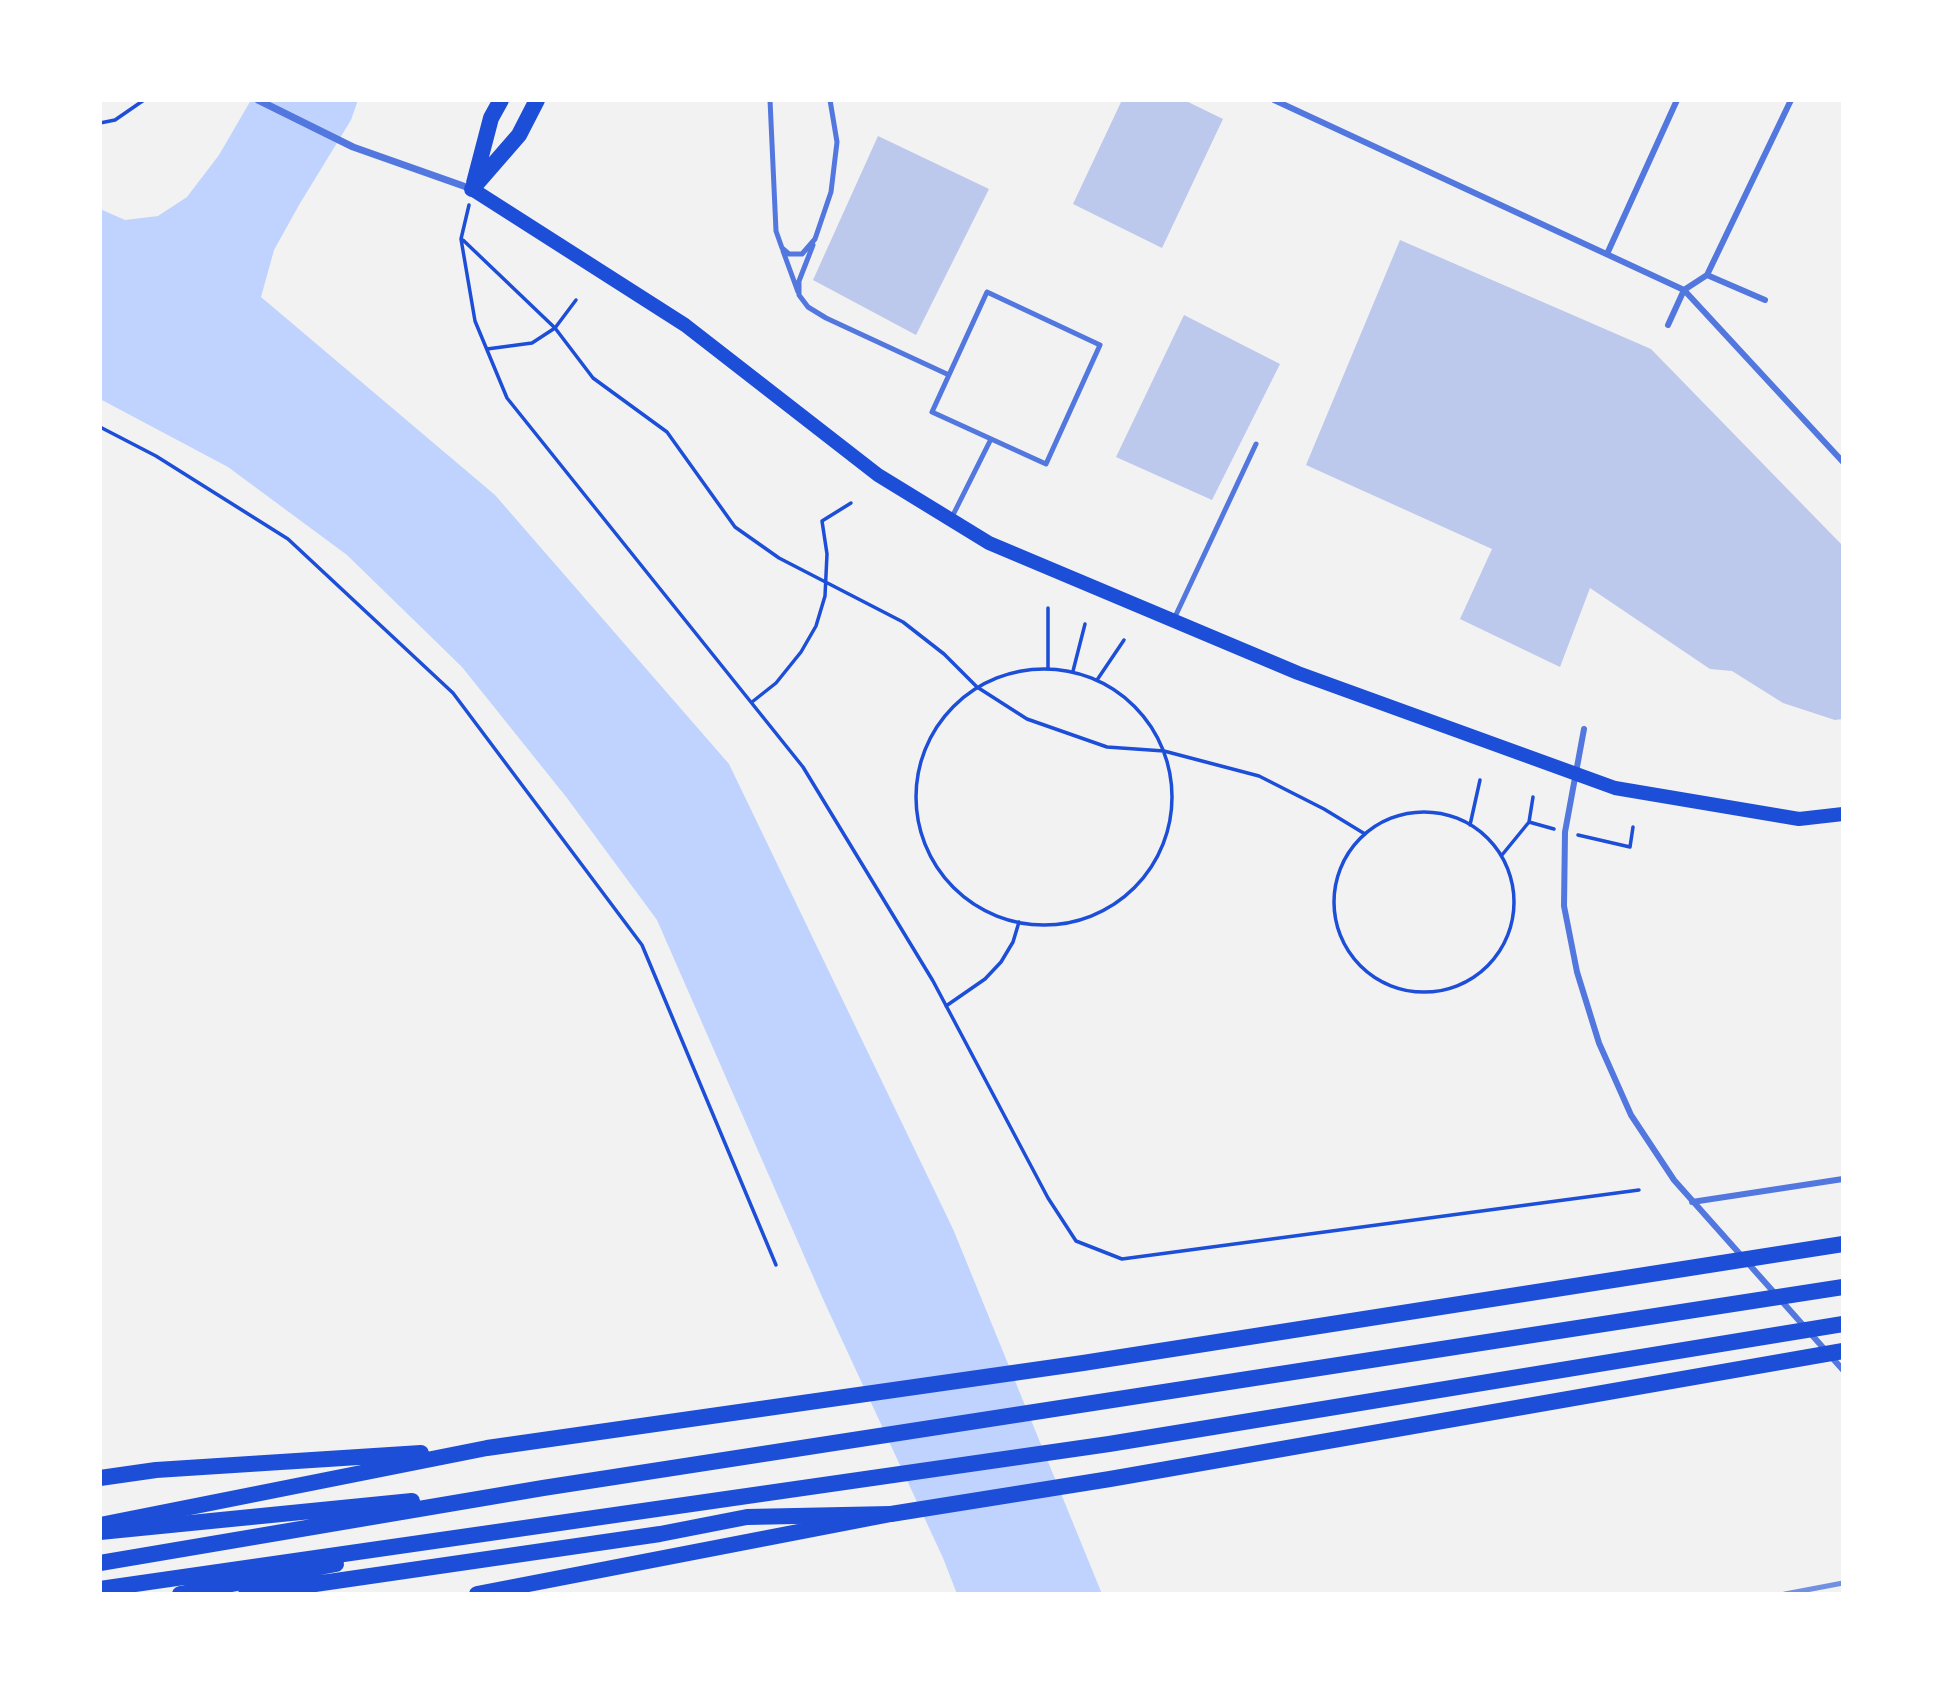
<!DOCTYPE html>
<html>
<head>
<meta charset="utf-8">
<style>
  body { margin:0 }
  #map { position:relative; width:1943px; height:1694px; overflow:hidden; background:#f2f2f2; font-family:"Source Sans 3",sans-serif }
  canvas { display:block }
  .frame { position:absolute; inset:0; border:102px solid #fff; pointer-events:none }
</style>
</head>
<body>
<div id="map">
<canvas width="1943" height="1694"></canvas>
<div class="frame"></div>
</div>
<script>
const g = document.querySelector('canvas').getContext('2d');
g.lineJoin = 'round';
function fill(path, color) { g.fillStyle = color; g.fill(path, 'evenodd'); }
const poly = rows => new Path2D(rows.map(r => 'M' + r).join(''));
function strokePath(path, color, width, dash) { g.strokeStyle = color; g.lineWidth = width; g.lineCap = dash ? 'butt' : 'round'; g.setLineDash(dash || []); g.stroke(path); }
fill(poly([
  [251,100,358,100,351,120,299,205,274,250,261,297,495,495,729,764,953,1229,1102,1594,957,1594,943,1558,823,1299,657,920,567,798,462,667,347,555,228,467,100,399,100,209,125,220,158,216,187,197,219,155]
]), '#bfd3fe');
fill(poly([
  [1122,100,1184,100,1223,119,1162,248,1073,204],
  [878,136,989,189,916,335,813,280],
  [1400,240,1651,349,1843,546,1843,719,1835,720,1783,703,1732,671,1710,669,1590,588,1560,667,1460,619,1492,549,1306,465],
  [1184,315,1280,364,1212,500,1116,457]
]), '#bdc9ec');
strokePath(poly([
  [100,123,115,120,144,100],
  [469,205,461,239,475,321,507,398,803,767,933,981,1048,1198,1076,1241,1122,1259,1639,1190],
  [463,240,555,328,593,378,667,432,735,527,779,558,903,622,944,654,977,687,1027,719,1107,747,1164,751,1259,776,1324,809,1365,834],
  [487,349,532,343,555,328,576,300],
  [100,427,156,456,288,539,453,693,642,945,776,1265],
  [1048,608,1048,668],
  '916 797a128 128 0 1 1 256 0a128 128 0 1 1-256 0Z',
  [1073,671,1085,624],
  [1097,680,1124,640],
  [752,702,776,683,801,652,816,626,825,596,827,554,822,521,851,503],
  '1334 902a90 90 0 1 1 180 0a90 90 0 1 1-180 0Z',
  [1529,822,1554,829],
  [1470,825,1480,780],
  [1578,835,1630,847,1633,827],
  [1502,855,1529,822,1533,797],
  [946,1006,985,979,1001,962,1013,942,1019,922]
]), '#1d4ed8', 3.5);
strokePath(poly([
  [770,100,776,231,782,248,789,254,802,254,815,239,831,192,837,142,830,100],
  [813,245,799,281,799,295,808,307,826,318,949,375],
  [783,251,798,292],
  [987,292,1100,345,1046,464,932,412,987,292],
  [952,517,991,439],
  [1174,619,1256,444]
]), '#5277de', 5);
strokePath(poly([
  [1274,100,1684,290,1843,462],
  [1607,254,1677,100],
  [1707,275,1765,300],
  [1668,325,1684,290,1707,275,1791,100],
  [1584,729,1565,832,1564,906,1577,972,1599,1043,1631,1115,1674,1180,1843,1370],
  [1692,1202,1843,1179]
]), '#5277de', 6);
strokePath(poly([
  [258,100,353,147,472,189]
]), '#5277de', 7);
strokePath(poly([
  [472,189,685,325,878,475,989,543,1298,673,1615,788,1799,819,1843,814]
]), '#1d4ed8', 14);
strokePath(poly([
  [474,183,491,118,501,100],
  [472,189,519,135,537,100],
  [100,1478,156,1470,421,1453],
  [100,1525,487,1448,1083,1363,1843,1244],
  [477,1594,891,1514,1110,1479,1843,1351]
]), '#1d4ed8', 16);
strokePath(poly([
  [100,1532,412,1501],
  [100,1563,543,1488,1843,1287],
  [100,1589,1109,1444,1843,1324],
  [180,1594,336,1564],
  [246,1594,660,1534,747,1517,891,1514]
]), '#1d4ed8', 16);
strokePath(poly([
  [1785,1594,1843,1583]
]), '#7290e2', 5);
</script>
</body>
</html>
